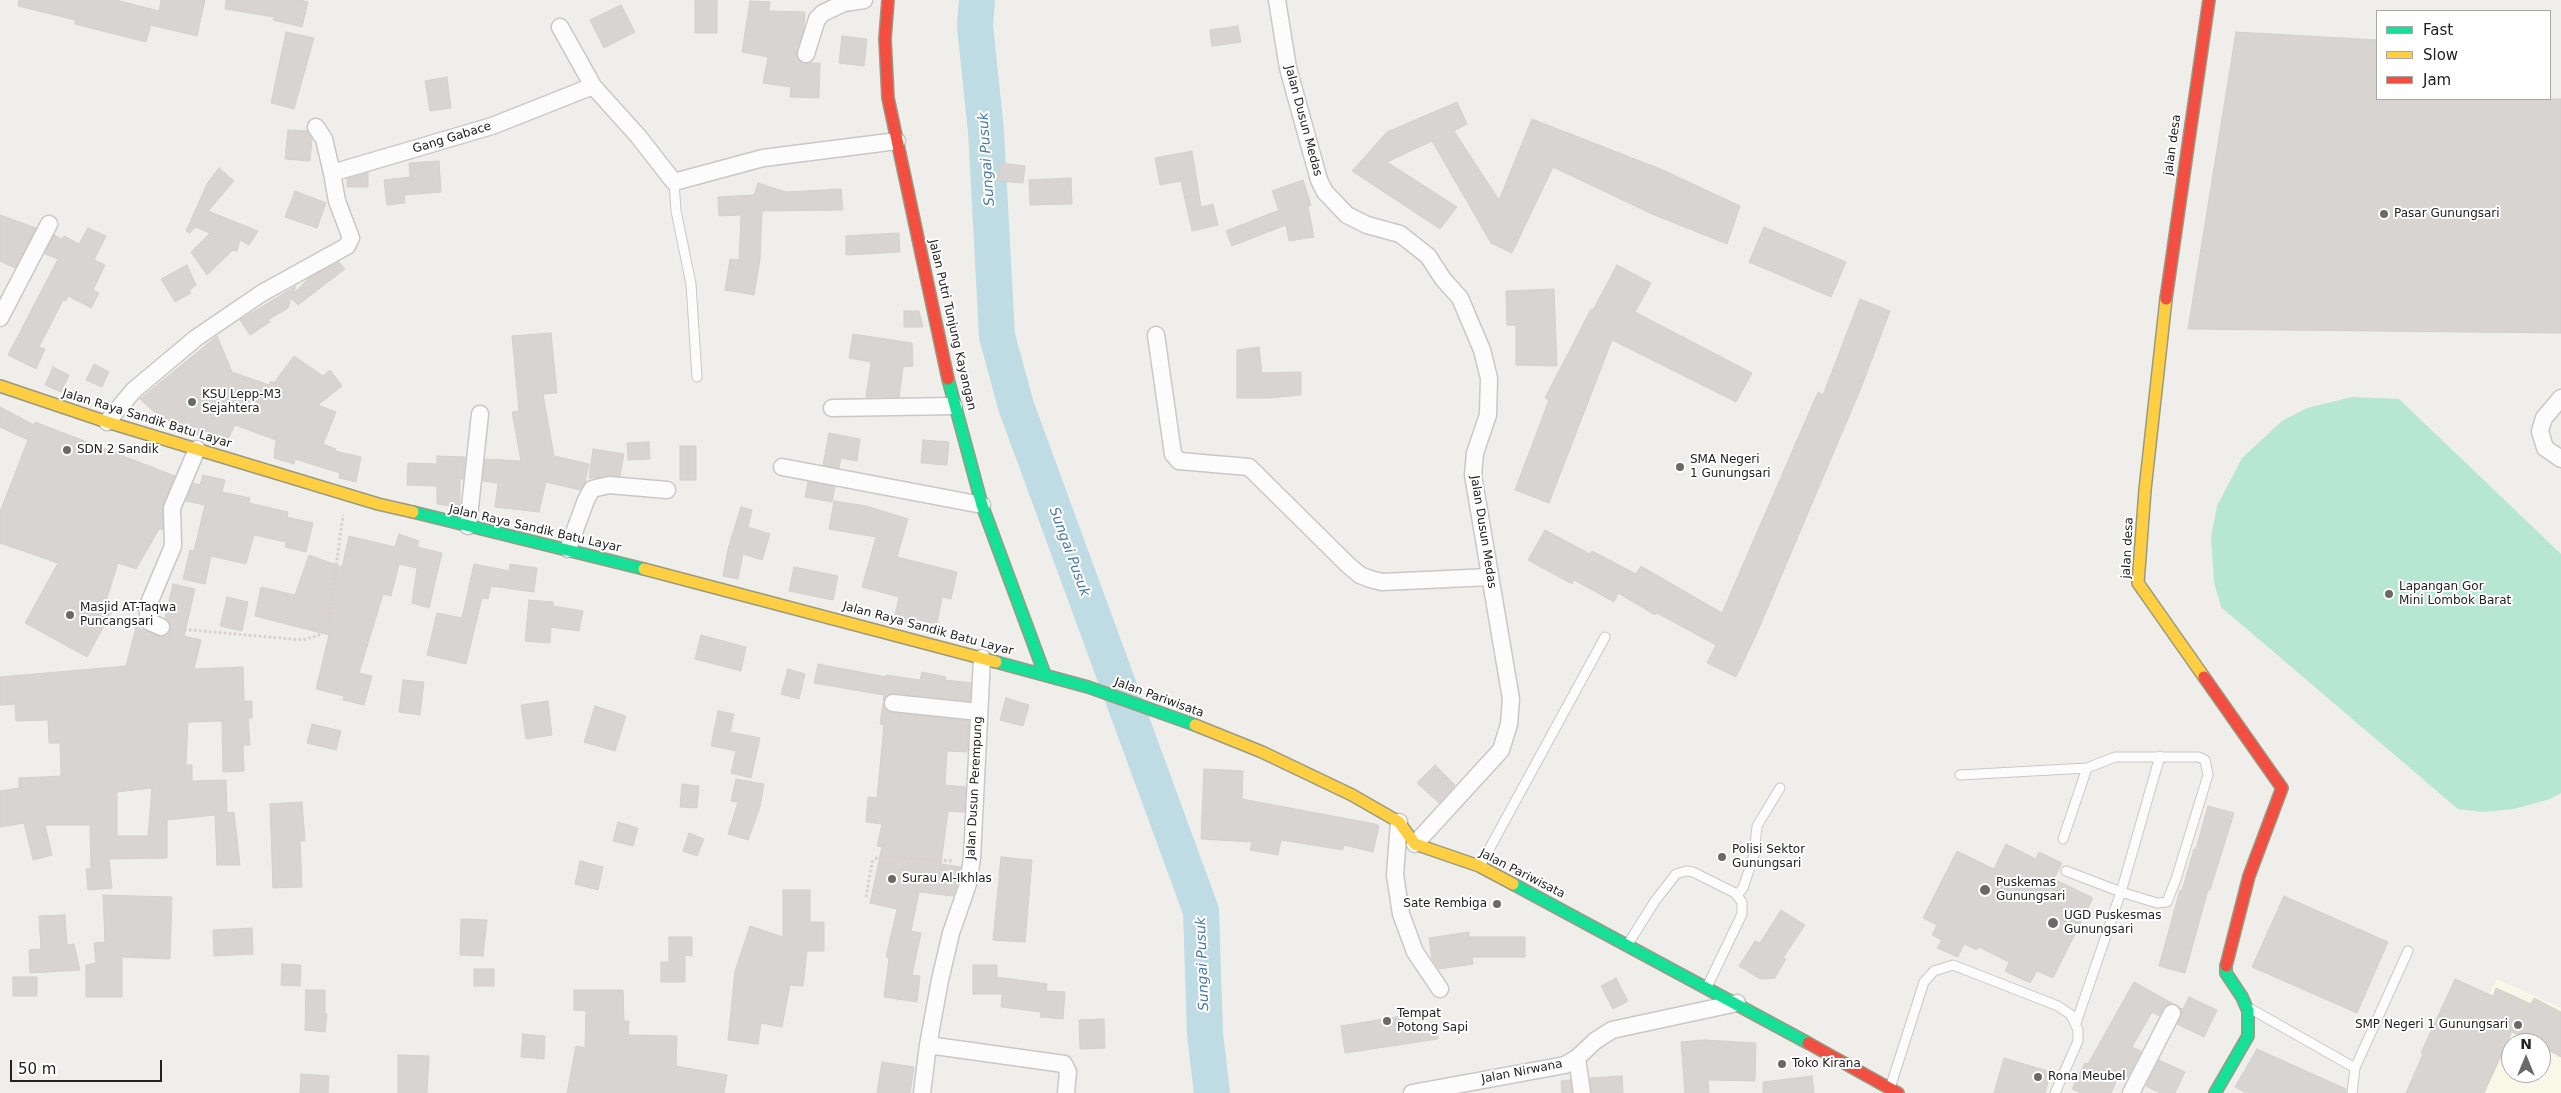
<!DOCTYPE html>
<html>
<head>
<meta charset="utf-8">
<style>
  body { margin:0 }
  #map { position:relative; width:2561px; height:1093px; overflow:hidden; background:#f0eeeb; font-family:"DejaVu Sans",sans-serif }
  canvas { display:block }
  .legend { position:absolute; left:2376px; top:10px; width:175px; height:90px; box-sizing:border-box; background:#fff; border:1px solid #a7a7a7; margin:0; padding:6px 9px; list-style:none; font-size:15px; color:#222 }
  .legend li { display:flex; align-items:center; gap:10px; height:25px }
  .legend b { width:25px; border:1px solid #a7a7a7 }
  .north { position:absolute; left:2501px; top:1033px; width:50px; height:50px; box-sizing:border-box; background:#fff; border:1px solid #a7a7a7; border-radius:50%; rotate:0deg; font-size:14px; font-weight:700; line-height:20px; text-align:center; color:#222 }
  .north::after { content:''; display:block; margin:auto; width:18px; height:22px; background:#6a6968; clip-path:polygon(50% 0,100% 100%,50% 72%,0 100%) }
  .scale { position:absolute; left:10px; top:1060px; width:152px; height:22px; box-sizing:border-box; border:2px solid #222; border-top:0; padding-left:6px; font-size:15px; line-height:18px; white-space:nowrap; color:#222; -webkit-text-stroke:4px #fff; paint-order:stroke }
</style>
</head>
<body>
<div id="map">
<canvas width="2561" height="1093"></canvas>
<ul class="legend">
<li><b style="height:6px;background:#16e098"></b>Fast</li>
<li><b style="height:6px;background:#ffcf43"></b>Slow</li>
<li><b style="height:6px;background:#f24e42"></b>Jam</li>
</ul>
<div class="north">N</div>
<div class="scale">50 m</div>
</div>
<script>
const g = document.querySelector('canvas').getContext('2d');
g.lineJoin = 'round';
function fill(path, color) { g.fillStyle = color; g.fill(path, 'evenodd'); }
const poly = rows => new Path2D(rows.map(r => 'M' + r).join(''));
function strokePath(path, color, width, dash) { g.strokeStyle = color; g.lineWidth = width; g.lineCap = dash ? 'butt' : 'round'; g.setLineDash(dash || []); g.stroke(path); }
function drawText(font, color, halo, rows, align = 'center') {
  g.font = font + ' "DejaVu Sans",sans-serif'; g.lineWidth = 4; g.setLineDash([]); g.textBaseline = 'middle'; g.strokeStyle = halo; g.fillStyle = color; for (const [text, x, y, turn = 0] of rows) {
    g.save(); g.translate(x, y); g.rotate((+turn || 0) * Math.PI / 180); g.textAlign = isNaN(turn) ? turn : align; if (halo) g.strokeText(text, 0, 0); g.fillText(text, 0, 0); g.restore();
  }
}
fill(poly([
  [2497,979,2561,1008,2561,1093,2443,1093],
  [2511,1043,2541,1043,2541,1073,2511,1073]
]), '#f8f7e8');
fill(poly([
  [2352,397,2399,399,2561,554,2561,793,2550,799,2514,809,2483,812,2458,809,2221,607,2214,582,2211,538,2217,506,2242,458,2282,421,2307,408]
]), '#b7e6d2');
strokePath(poly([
  [977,0,975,26,986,131,997,336,1016,406,1201,911,1205,1034,1212,1093]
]), '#bfdbe3', 36);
const building = poly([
  [19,0,116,0,159,11,161,0,205,0,197,36,151,25,146,42,75,24,75,20,18,6,19,0],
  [226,0,300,0,308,2,302,27,273,20,274,17,225,9,226,0],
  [695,0,717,0,717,33,695,33,695,0],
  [750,1,770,2,769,11,805,12,804,27,796,56,803,63,820,63,819,98,790,97,791,87,763,83,768,57,742,52,750,1],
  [621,5,635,32,604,48,590,20,621,5],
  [1238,26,1241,42,1212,46,1210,30,1238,26],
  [286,32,314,38,294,109,271,103,286,32],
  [2236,32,2377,40,2377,99,2561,99,2561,333,2188,329,2236,32],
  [842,36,867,39,864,66,839,63,842,36],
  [447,77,451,108,430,111,425,81,447,77],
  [1457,102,1467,124,1454,131,1499,200,1532,119,1663,170,1740,206,1727,244,1652,214,1553,167,1512,253,1491,243,1432,141,1387,162,1457,207,1440,229,1352,171,1387,132,1457,102],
  [288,130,307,131,312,139,310,161,285,159,288,130],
  [1192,151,1201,207,1213,204,1218,225,1192,231,1181,181,1160,185,1155,158,1192,151],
  [439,161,441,192,404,195,405,203,387,205,384,180,410,177,409,163,439,161],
  [1000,163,1025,166,1023,183,998,181,1000,163],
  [219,168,234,181,208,211,258,231,249,245,240,240,237,251,233,250,207,275,191,252,210,233,195,227,190,233,186,231,208,182,219,168],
  [368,173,368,187,347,187,347,179,368,173],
  [1071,178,1072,204,1030,205,1029,180,1071,178],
  [1303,180,1311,205,1308,206,1314,237,1289,241,1286,225,1232,246,1226,231,1279,210,1272,191,1303,180],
  [758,183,786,192,841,189,843,210,762,211,760,260,754,295,725,290,730,259,739,260,741,215,719,216,718,197,754,195,758,183],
  [295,191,326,203,317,228,285,217,295,191],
  [0,215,36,228,15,268,0,261,0,215],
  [1764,227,1846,262,1831,297,1749,262,1764,227],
  [88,228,106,236,94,260,105,265,93,290,99,293,91,308,68,296,66,301,63,300,39,347,45,349,36,369,8,355,58,259,45,254,54,235,62,239,64,236,79,244,88,228],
  [899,233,900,252,846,255,846,236,899,233],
  [339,262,345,269,298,305,291,298,288,308,268,320,270,322,250,335,240,320,296,286,293,294,309,278,339,262],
  [187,265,196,285,189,291,191,293,175,302,161,279,187,265],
  [1617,265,1651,283,1635,312,1752,373,1736,402,1612,340,1549,503,1515,490,1549,400,1545,398,1591,309,1593,310,1617,265],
  [1554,289,1557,366,1516,365,1516,325,1507,325,1506,291,1554,289],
  [1860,299,1890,311,1861,388,1757,633,1736,677,1707,663,1716,645,1657,613,1655,615,1618,593,1614,602,1574,580,1572,584,1528,560,1545,530,1590,554,1592,551,1636,574,1641,566,1722,613,1818,392,1823,395,1860,299],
  [904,311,919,311,923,327,904,327,904,311],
  [551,333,557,393,543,394,554,456,589,464,585,482,580,490,546,482,539,512,495,507,498,483,483,481,485,459,521,461,512,412,519,411,512,336,551,333],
  [853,334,912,343,913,366,903,367,899,397,866,397,871,362,849,358,853,334],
  [217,336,232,372,269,385,271,381,274,383,294,356,323,376,330,370,342,386,318,405,336,412,323,444,336,449,335,451,361,457,356,482,339,478,340,473,295,459,294,464,274,458,276,440,235,425,227,441,204,430,200,436,198,435,171,418,166,423,140,399,217,336],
  [1259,347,1262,373,1301,372,1301,395,1270,398,1237,398,1237,350,1259,347],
  [94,364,109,372,102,387,86,380,94,364],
  [53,367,69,375,61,392,45,385,53,367],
  [0,407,34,425,35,422,175,476,163,504,163,530,159,529,136,569,118,563,106,601,115,606,87,657,25,623,58,563,0,543,0,512,28,440,0,427,0,407],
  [829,433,860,439,857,461,841,458,839,468,823,465,829,433],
  [923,440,949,442,947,465,921,463,923,440],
  [649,442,650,459,628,460,627,443,649,442],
  [680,446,696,446,696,480,680,480,680,446],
  [593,449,624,454,620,476,589,478,593,449],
  [437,456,465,457,463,479,460,479,460,507,437,504,437,486,407,485,408,463,437,464,437,456],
  [203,475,225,480,222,492,250,498,249,503,288,512,287,517,313,523,306,552,285,547,286,542,254,535,246,564,211,556,205,584,183,579,190,550,194,551,205,505,186,501,193,483,200,485,203,475],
  [808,482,835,487,832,502,805,497,808,482],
  [834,501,866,506,908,519,897,557,957,572,951,599,942,597,937,624,914,619,913,623,894,620,899,597,862,587,876,537,829,529,834,501],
  [741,507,752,510,748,527,770,534,762,560,743,554,738,579,723,576,728,549,741,507],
  [399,534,419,541,417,547,442,553,429,608,412,603,417,568,399,564,391,596,383,594,359,673,372,676,364,705,343,700,344,696,316,689,329,635,255,616,261,587,295,595,309,555,342,567,349,536,395,547,399,534],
  [474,564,509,571,510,564,537,568,534,592,491,586,488,599,482,598,466,664,427,655,437,613,462,618,474,564],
  [794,567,838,576,833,600,789,591,794,567],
  [173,584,195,589,184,636,201,640,194,669,243,667,244,701,252,701,252,718,248,718,250,745,243,745,244,771,223,772,222,721,188,722,186,765,192,765,192,781,226,780,227,813,234,812,240,865,217,865,215,815,167,820,167,858,109,859,112,888,88,890,86,869,91,869,90,825,45,825,52,855,33,860,24,823,0,827,0,791,19,788,19,778,61,776,60,743,49,743,48,720,16,721,15,704,0,705,0,677,126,666,136,627,161,637,170,632,171,626,165,618,173,584],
  [152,788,148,836,117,836,117,792,152,788],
  [227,597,248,602,242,631,220,626,227,597],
  [529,600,553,602,553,606,583,611,579,631,551,627,550,643,525,641,529,600],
  [701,635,746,647,741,671,695,659,701,635],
  [818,664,886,677,886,675,920,680,922,672,946,677,945,680,971,683,970,701,894,693,889,694,883,701,884,695,814,683,818,664],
  [788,669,805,674,799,699,781,694,788,669],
  [403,680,424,682,420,715,399,712,403,680],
  [1006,698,1029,705,1023,726,1000,720,1006,698],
  [548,701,552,735,526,739,521,705,548,701],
  [883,703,887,711,892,713,969,721,967,752,947,751,945,785,966,787,964,812,948,811,941,864,961,867,958,882,953,896,919,892,911,931,921,933,912,975,920,976,917,1002,884,997,889,958,886,957,897,909,870,903,882,847,877,846,882,824,866,822,868,797,877,798,884,725,880,724,883,703],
  [595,706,626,716,615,751,584,742,595,706],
  [718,711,734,714,730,732,760,738,751,778,731,773,736,751,711,746,718,711],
  [312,724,341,731,336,750,307,743,312,724],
  [1435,765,1455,785,1439,803,1417,783,1435,765],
  [1204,769,1243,771,1242,799,1375,824,1379,826,1373,852,1344,845,1343,850,1281,840,1278,855,1250,850,1252,842,1201,839,1204,769],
  [736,779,764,784,760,807,748,840,728,834,738,802,731,801,736,779],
  [682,784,699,786,697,808,680,807,682,784],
  [302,802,305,841,300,841,302,887,273,888,270,804,302,802],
  [2208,806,2234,813,2210,890,2208,890,2185,973,2159,966,2180,890,2182,891,2194,849,2196,849,2208,806],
  [618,822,638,828,633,846,613,841,618,822],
  [689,833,704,839,697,856,683,851,689,833],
  [2006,844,2036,859,2039,852,2062,863,2054,879,2093,898,2053,978,2037,971,2030,983,2005,971,2009,962,1979,947,1977,950,1964,944,1958,957,1937,948,1942,940,1932,935,1937,925,1923,918,1957,851,1994,869,2006,844],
  [1001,857,1032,860,1025,942,993,940,1001,857],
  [580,861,603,867,598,890,575,884,580,861],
  [783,890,810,890,810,922,824,922,824,951,807,951,803,986,790,985,782,1027,761,1023,758,1044,728,1040,735,971,750,926,783,937,783,890],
  [103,895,172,897,170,959,122,957,122,997,86,997,86,965,96,963,94,943,105,942,103,895],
  [2284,896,2388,942,2357,1013,2252,967,2284,896],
  [1781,910,1805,925,1783,958,1786,959,1775,978,1760,979,1739,966,1755,941,1760,943,1781,910],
  [65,915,67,945,74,944,80,970,30,973,29,950,41,949,39,916,65,915],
  [461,919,487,920,483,956,460,955,461,919],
  [252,928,253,954,214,956,213,930,252,928],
  [1469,932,1469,937,1525,937,1525,957,1472,957,1473,964,1439,969,1432,959,1429,938,1469,932],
  [669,937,692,937,692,956,685,955,685,982,661,982,661,962,669,962,669,937],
  [282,964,301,965,300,986,281,985,282,964],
  [973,965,997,965,997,977,1047,984,1046,991,1065,992,1063,1019,1040,1017,1041,1012,1001,1007,1002,994,973,994,973,965],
  [474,969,494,969,494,986,474,986,474,969],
  [13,977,37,977,37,996,13,996,13,977],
  [1616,978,1628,1001,1613,1009,1601,986,1616,978],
  [2455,979,2493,996,2496,988,2531,1004,2534,998,2561,1012,2561,1057,2541,1046,2541,1043,2534,1043,2512,1032,2484,1093,2406,1093,2423,1054,2421,1053,2455,979],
  [2134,982,2172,1003,2166,1005,2159,1016,2152,1012,2132,1047,2141,1051,2128,1077,2120,1074,2111,1093,2081,1093,2072,1089,2085,1063,2088,1064,2134,982],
  [306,990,325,990,325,1014,327,1014,325,1032,305,1030,306,990],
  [574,990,623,990,624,1021,629,1021,628,1035,677,1036,676,1066,727,1075,724,1093,567,1093,576,1046,585,1048,586,1011,574,1010,574,990],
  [2189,997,2217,1010,2204,1037,2177,1024,2182,1013,2180,1008,2183,1009,2189,997],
  [1402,1016,1404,1025,1437,1022,1438,1039,1345,1053,1341,1026,1402,1016],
  [1104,1019,1105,1048,1080,1049,1079,1020,1104,1019],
  [523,1034,545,1036,544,1059,521,1057,523,1034],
  [1705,1040,1756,1043,1755,1081,1708,1080,1709,1093,1685,1093,1681,1042,1705,1040],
  [2257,1049,2346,1089,2346,1093,2246,1093,2235,1087,2257,1049],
  [398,1055,429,1056,427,1093,398,1093,398,1055],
  [2004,1058,2051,1072,2045,1093,1994,1093,2004,1058],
  [2159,1060,2185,1072,2175,1093,2160,1093,2146,1086,2159,1060],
  [882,1062,914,1067,910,1093,877,1093,882,1062],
  [301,1074,329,1076,328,1093,300,1093,301,1074],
  [1622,1076,1623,1093,1592,1093,1590,1078,1622,1076],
  [1812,1076,1814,1093,1763,1093,1763,1082,1812,1076],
  [1570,1080,1572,1093,1562,1093,1561,1081,1570,1080]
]);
fill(building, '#d7d4d2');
strokePath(building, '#d3d0cc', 1);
const lane = poly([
  [674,182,676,211,691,284,697,377],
  [1960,775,2087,768,2115,757,2199,757,2205,760,2208,775,2176,879,2167,902,2157,903,2121,892,2066,871],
  [2063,839,2087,768],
  [1480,866,1605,637],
  [1737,895,1743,888,1754,855,1757,826,1780,788],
  [1628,944,1655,901,1676,874,1686,871,1693,872,1735,893,1742,902,1742,914,1707,987],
  [2251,1009,2355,1068],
  [2076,1023,2121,892,2160,756],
  [1890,1088,1924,982,1934,971,1953,965,2058,1006,2071,1015,2078,1030,2078,1041,2055,1093],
  [2352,1093,2355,1068,2408,951]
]);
const street = poly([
  [1277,0,1288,68,1319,180,1325,192,1347,215,1367,225,1400,234,1428,256,1443,279,1460,298,1482,350,1489,378,1488,415,1475,453,1473,475,1511,699,1509,724,1501,750,1415,844],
  [560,27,593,86],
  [806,54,817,19,823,13,844,3,864,0],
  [316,127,324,139,332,173],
  [0,318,49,224],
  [1156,335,1173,454,1179,461,1249,467,1348,565,1360,575,1370,579,1382,582,1490,577],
  [2561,398,2544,418,2540,431,2545,448,2561,459],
  [832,408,954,406],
  [107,422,134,390,196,338,262,293,347,246,351,238,337,201,332,173,492,126,593,86,638,136,674,182,763,158,897,141],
  [782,467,982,505],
  [468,526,480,414],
  [568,549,586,500,592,489,609,485,667,490],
  [161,627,150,622,147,608,173,546,172,508,197,449],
  [893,703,979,712],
  [1399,822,1395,875,1401,914,1415,952,1440,989],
  [928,1045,1064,1064,1068,1072,1066,1093],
  [1577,1058,1582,1093],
  [922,1093,928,1045,940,980,951,933,968,884,972,858,982,658],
  [1412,1093,1565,1065,1577,1058,1595,1041,1612,1030,1737,1003],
  [2131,1093,2172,1013]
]);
const fast = poly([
  [948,379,982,505,1045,675],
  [413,512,644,569],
  [996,662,1088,687,1195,725],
  [1513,884,1808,1043],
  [2215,1093,2248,1036,2248,1011,2242,997,2226,973,2226,966]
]);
const slow = poly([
  [2166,299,2145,490,2138,583,2204,677],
  [0,386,107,422,378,504,413,512],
  [644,569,996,662],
  [1195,725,1262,752,1352,795,1399,822,1415,844,1479,866,1513,884]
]);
const jam = poly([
  [888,0,885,39,888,98,948,379],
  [2166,299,2209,0],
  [2204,677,2282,788,2249,876,2226,966],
  [1808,1043,1898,1093]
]);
strokePath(lane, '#c9c8c7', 11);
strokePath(street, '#c9c8c7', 19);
strokePath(fast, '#999a82', 14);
strokePath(slow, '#999a82', 14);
strokePath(jam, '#999a82', 14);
strokePath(poly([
  [179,629,303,640,319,635,325,630,329,619,343,515],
  [866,897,872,862,879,856,954,861]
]), '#dccecd', 3, [2.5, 2.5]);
strokePath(lane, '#fdfcfc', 9);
strokePath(street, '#fdfcfc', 16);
strokePath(fast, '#16e098', 11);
strokePath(slow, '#ffcf43', 11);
strokePath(jam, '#f24e42', 11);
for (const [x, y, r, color] of [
  [2384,214,5,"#6a6968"],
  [192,402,5,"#6a6968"],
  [67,450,5,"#6a6968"],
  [1680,467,5,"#6a6968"],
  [2389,594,5,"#6a6968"],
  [70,615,5,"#6a6968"],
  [1722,857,5,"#6a6968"],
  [892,879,5,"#6a6968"],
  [1985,890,6,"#6a6968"],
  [1497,904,5,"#6a6968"],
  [2053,923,6,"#6a6968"],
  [1387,1021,5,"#6a6968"],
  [2518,1025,5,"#6a6968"],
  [1782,1064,5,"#6a6968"],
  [2038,1077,5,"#6a6968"]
]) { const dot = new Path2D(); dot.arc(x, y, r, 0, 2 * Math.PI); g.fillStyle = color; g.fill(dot); strokePath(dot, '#fff', 2); }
drawText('12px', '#222', '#fff', [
  ["Jalan Dusun Medas",1303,121,75],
  ["Gang Gabace",452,138,-17],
  ["jalan desa",2173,145,-82],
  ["Jalan Putri Tunjung Kayangan",952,325,77],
  ["Jalan Raya Sandik Batu Layar",147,419,17],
  ["Jalan Raya Sandik Batu Layar",535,529,13],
  ["Jalan Dusun Medas",1483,532,81],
  ["jalan desa",2128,548,-87],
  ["Jalan Raya Sandik Batu Layar",928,629,15],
  ["Jalan Pariwisata",1159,698,20],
  ["Jalan Dusun Perempung",975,788,-87],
  ["Jalan Pariwisata",1522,874,27],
  ["Jalan Nirwana",1522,1072,-11]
]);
drawText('12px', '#222', '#fff', [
  ["Pasar Gunungsari",2394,214],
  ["KSU Lepp-M3",202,395],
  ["Sejahtera",202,409],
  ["SDN 2 Sandik",77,450],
  ["SMA Negeri",1690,460],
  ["1 Gunungsari",1690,474],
  ["Lapangan Gor",2399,587],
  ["Mini Lombok Barat",2399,601],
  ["Masjid AT-Taqwa",80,608],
  ["Puncangsari",80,622],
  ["Polisi Sektor",1732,850],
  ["Gunungsari",1732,864],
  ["Surau Al-Ikhlas",902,879],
  ["Puskemas",1996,883],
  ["Gunungsari",1996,897],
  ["Sate Rembiga",1487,904,"right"],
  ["UGD Puskesmas",2064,916],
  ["Gunungsari",2064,930],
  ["Tempat",1397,1014],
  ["Potong Sapi",1397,1028],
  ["SMP Negeri 1 Gunungsari",2508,1025,"right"],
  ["Toko Kirana",1792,1064],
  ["Rona Meubel",2048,1077]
], 'left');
drawText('italic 14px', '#4a7aab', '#fff', [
  ["Sungai Pusuk",987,159,-94],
  ["Sungai Pusuk",1069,552,70],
  ["Sungai Pusuk",1203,964,-92]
]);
</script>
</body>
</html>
